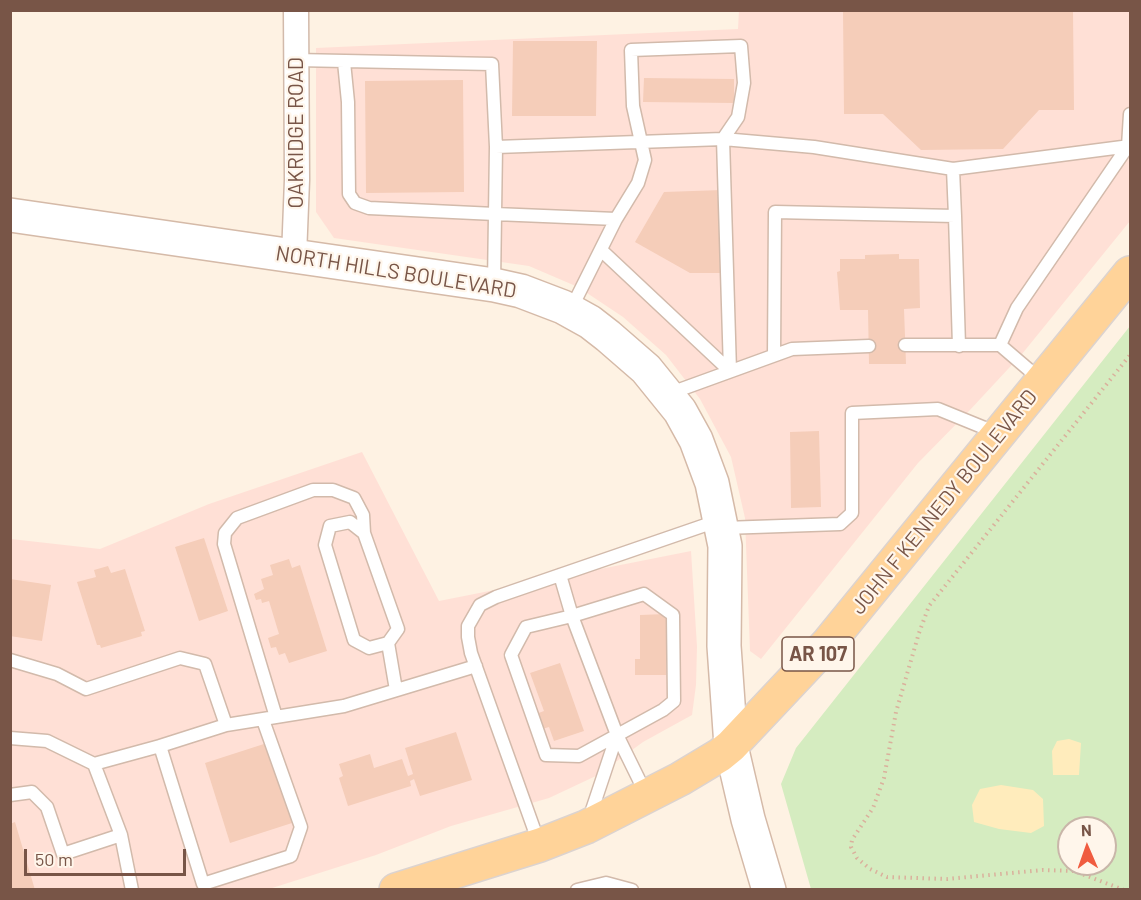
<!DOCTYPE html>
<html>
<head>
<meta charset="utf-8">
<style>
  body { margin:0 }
  #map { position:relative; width:1141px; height:900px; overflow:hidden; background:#fef2e3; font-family:Barlow,sans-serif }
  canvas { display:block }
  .frame { position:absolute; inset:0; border:12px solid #785547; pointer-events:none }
  .north { position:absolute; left:1057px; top:816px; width:60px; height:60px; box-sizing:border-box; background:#fff6eb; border:2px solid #c9b6a9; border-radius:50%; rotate:358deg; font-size:16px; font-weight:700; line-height:24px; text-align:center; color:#785547 }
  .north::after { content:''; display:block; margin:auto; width:21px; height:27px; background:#f05c40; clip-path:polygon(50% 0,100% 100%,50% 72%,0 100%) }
  .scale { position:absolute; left:24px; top:849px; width:162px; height:27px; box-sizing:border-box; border:3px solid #785547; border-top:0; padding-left:8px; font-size:18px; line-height:21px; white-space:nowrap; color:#785547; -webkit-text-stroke:4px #fff6eb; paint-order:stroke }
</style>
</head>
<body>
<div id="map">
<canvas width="1141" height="900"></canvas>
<div class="frame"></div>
<div class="north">N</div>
<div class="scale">50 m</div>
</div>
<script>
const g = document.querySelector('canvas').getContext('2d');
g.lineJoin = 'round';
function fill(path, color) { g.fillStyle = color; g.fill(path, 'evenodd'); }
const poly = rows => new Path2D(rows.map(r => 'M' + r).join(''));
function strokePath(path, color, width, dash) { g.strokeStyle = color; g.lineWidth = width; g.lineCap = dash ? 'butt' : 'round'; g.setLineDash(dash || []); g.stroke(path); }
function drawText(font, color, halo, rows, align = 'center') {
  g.font = font + ' Barlow,sans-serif'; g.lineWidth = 4.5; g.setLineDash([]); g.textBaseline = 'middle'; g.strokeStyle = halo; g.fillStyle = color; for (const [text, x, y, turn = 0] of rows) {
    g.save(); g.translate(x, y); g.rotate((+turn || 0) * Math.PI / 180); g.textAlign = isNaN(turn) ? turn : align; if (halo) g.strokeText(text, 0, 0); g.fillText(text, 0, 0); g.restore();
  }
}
fill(poly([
  [739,10,1130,11,1130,221,1022,354,969,411,918,463,761,659,750,651,745,518,731,457,700,399,666,355,623,317,578,287,529,266,334,238,316,212,316,48,738,29],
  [362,452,439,601,691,551,697,647,696,685,692,715,643,742,598,775,549,798,451,826,376,855,269,889,11,890,11,539,100,549,209,504]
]), '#ffe0d6');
fill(poly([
  [1130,326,1130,889,811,889,781,784,796,748],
  [1069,828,1105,828,1105,864,1069,864]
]), '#d5ecc0');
fill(poly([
  [1069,739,1081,743,1079,775,1053,775,1052,751,1057,741],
  [1001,785,1033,790,1043,799,1044,826,1031,833,999,829,974,822,972,805,980,789]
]), '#ffecbc');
fill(poly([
  [843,10,1073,10,1074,110,1039,110,1003,149,921,150,883,114,844,114],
  [513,41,597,41,596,116,512,116],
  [644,78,734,79,734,103,643,102],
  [463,80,464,192,366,193,365,81],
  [722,190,725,273,690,273,635,242,664,192],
  [899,254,899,259,919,259,920,308,904,309,906,364,869,364,868,310,840,310,837,272,840,271,840,259,865,259,865,255],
  [819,431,821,507,791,508,790,432],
  [204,538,228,611,199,621,175,547],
  [289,559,292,568,300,565,327,651,289,663,285,653,279,655,276,647,271,648,268,638,279,634,269,601,262,603,261,599,256,600,254,594,264,589,261,579,273,575,270,565],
  [108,566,111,573,125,569,145,631,141,632,142,636,101,648,100,645,97,645,77,582,96,577,94,570],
  [10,579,51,585,42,641,10,636],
  [666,614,666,675,635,675,635,659,640,659,640,615],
  [560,663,584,731,554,741,549,727,542,729,536,714,544,711,530,673],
  [456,732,472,780,420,796,414,779,410,781,411,786,348,806,339,778,343,776,339,764,370,754,374,768,402,759,408,776,413,774,405,748],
  [267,743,292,823,230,843,205,763],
  [15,822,35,890,10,890,10,824]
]), '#f5cdb9');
const lane = poly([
  [296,60,492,64,496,147,723,139,814,147,953,169],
  [344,62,348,102,349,194,355,203,369,208,495,214,496,147],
  [955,216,953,169,1130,146],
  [601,250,730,371],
  [494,284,495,214,616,219],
  [570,311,616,219,638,183,645,160,633,106,631,50,741,46,744,83,738,117,723,139,730,371],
  [905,345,1000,345],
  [774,355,775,212,955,216,959,346],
  [1042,381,1000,345,1017,308,1128,146,1130,114],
  [668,394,792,349,869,346],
  [724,528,840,524,852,513,852,413,938,409,997,433],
  [560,575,572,616,617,735,647,796],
  [644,594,673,615,674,701,663,710,579,756,546,755,511,655,526,627,572,616,644,594],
  [388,643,369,648,354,640,325,545,330,526,350,522,364,533,398,629,388,643,396,690],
  [10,660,57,674,86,689,180,658,205,664,226,725,344,706,476,666],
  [276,717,224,544,225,533,237,518,313,490,333,490,354,498,363,515,364,533],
  [226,725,160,746,203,884,291,856,301,827,263,720],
  [10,738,47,741,94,764],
  [10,795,32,792,47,807,63,854,121,835],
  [589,819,617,735],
  [539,843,471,653,468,637,468,626,480,605,496,597,720,520],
  [132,890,121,835,94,764,160,746],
  [577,890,606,883,632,890]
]);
const street = poly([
  [294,256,297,180,296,10]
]);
const secondary = poly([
  [10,215,494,285,521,291,563,307,590,322,608,336,646,369,680,411,696,440,712,483,725,546,724,646,731,746,748,819,769,890]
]);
const primary = poly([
  [396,890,540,845,586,827,680,779,720,755,731,746,829,642,1130,273]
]);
strokePath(lane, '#d2baab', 15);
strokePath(street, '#d2baab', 27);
strokePath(secondary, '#d5baa8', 36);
strokePath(primary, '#dcd3cf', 36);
strokePath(poly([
  [1124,890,1074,871,1043,870,947,879,887,877,870,869,857,858,851,847,852,840,873,808,884,778,896,712,919,633,929,606,1130,355]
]), '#dab09c', 4, [1.5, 4.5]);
strokePath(lane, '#fff', 12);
strokePath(street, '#fff', 24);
strokePath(secondary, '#fff', 33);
strokePath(primary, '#ffd399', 33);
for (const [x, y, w] of [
  [818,654,72]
]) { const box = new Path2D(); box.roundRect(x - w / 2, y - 17, w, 34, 4.5); g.fillStyle = '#fff6eb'; g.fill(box); strokePath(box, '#785547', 1.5); }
drawText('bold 20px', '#785547', null, [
  ["AR 107",818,654]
]);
drawText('21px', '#785547', '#fff6eb', [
  ["OAKRIDGE ROAD",296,133,-90],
  ["NORTH HILLS BOULEVARD",396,272,9],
  ["JOHN F KENNEDY BOULEVARD",944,502,-51]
]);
</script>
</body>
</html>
